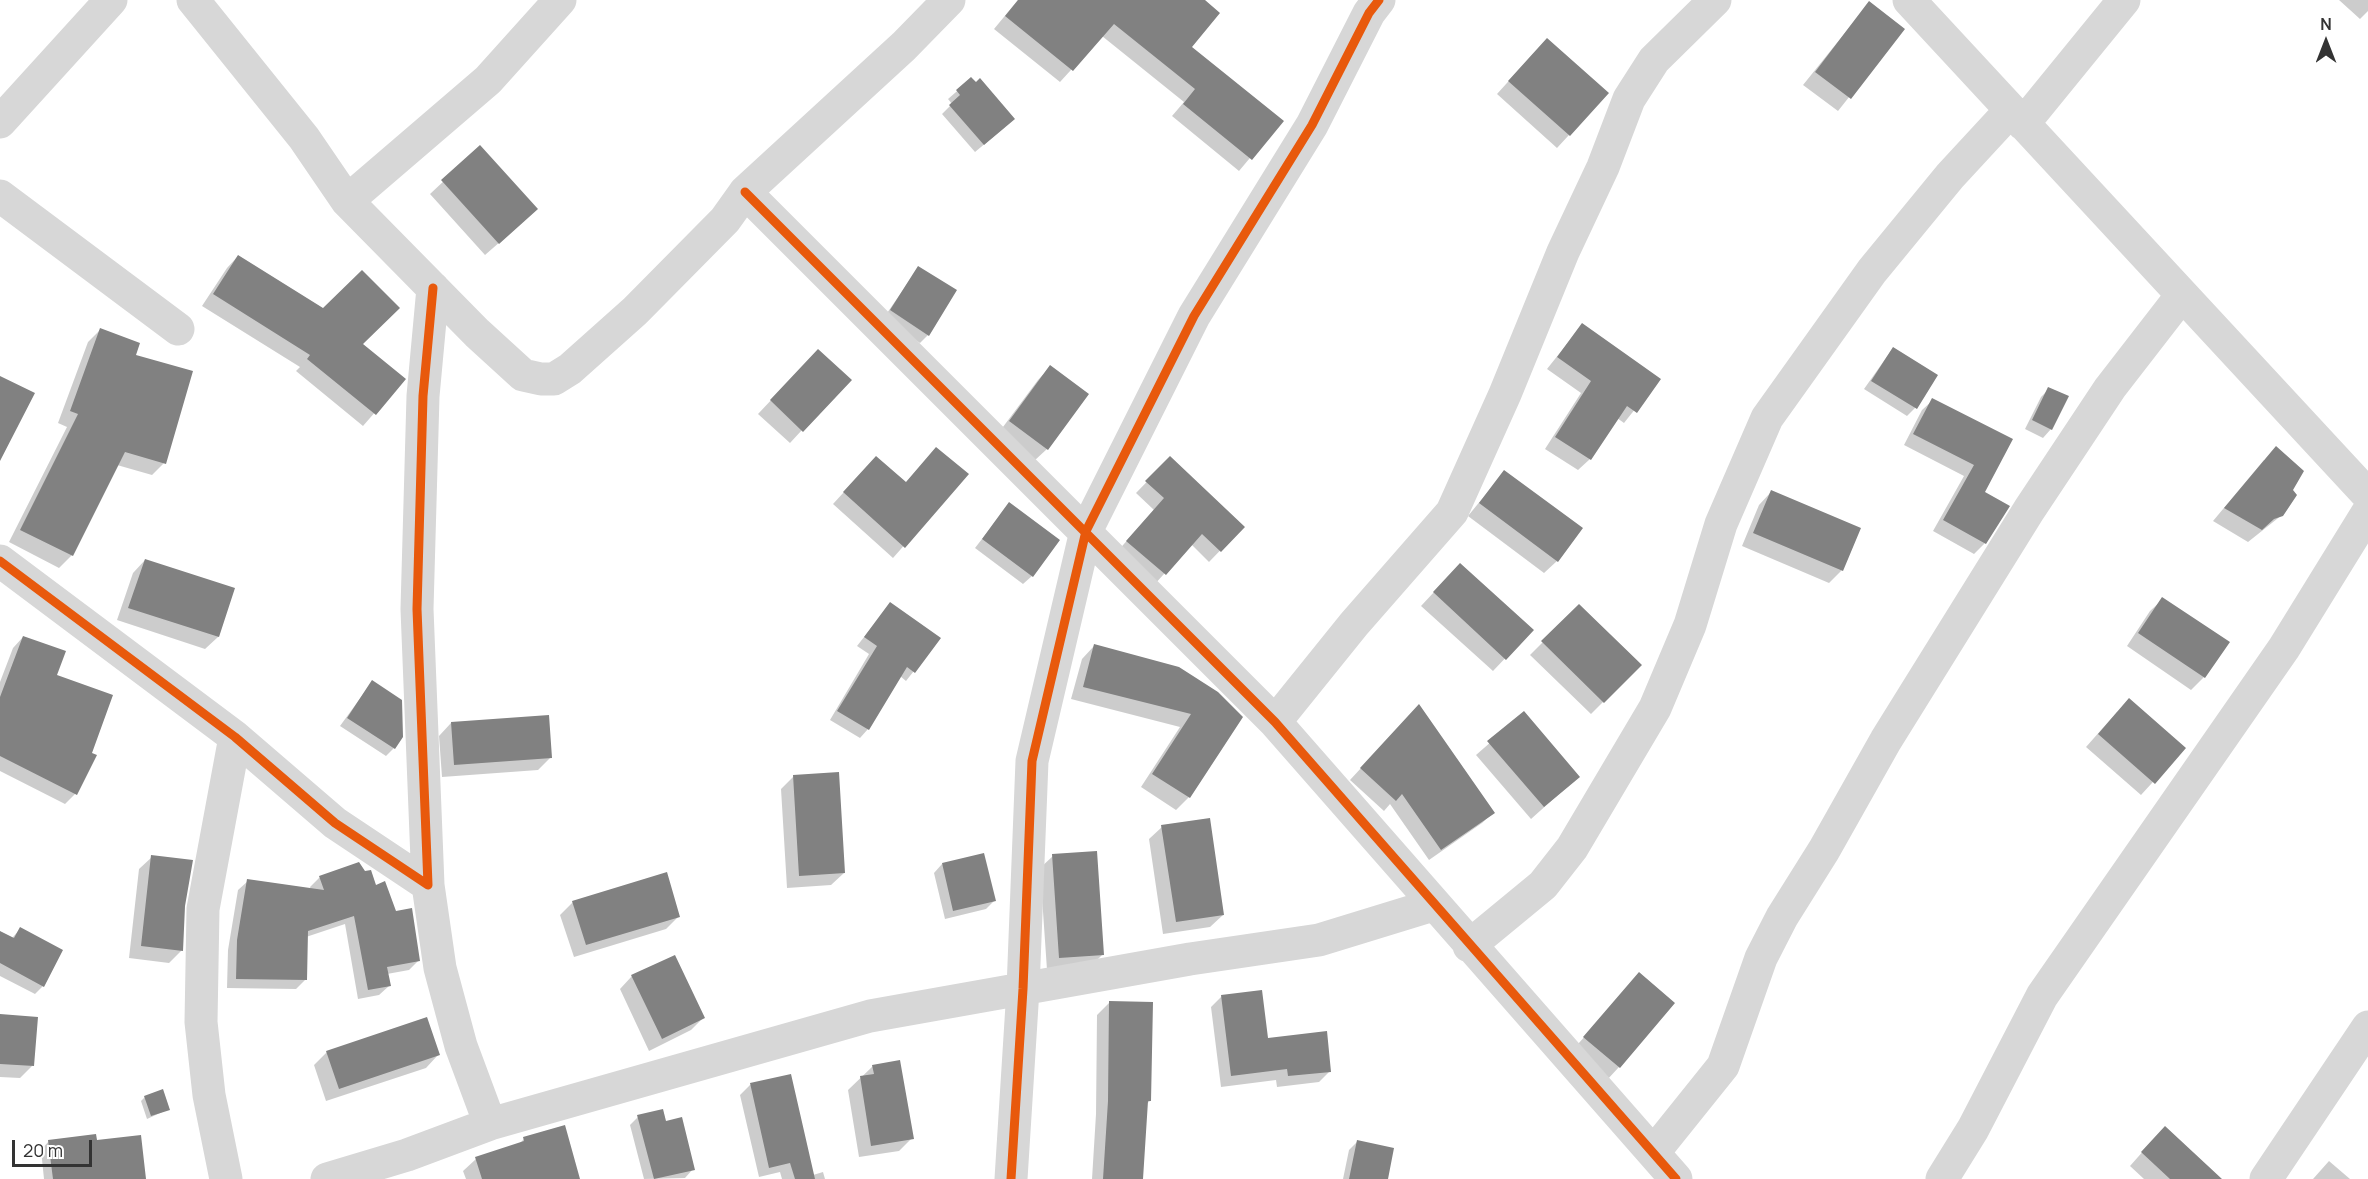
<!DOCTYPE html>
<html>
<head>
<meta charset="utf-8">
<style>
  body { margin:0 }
  #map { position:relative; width:2368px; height:1179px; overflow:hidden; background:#fff; font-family:Manrope,sans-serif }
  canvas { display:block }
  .north { position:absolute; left:2296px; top:12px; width:60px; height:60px; -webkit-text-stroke:4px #fff; paint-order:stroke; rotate:0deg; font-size:16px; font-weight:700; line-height:24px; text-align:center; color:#333 }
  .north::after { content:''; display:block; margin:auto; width:21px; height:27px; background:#333; clip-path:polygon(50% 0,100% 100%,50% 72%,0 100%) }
  .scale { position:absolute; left:12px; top:1140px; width:80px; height:27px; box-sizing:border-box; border:3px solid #333; border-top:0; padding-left:8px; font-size:18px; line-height:21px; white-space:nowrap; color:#333; -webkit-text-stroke:4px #fff; paint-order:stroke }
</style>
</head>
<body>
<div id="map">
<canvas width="2368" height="1179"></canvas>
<div class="north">N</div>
<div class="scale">20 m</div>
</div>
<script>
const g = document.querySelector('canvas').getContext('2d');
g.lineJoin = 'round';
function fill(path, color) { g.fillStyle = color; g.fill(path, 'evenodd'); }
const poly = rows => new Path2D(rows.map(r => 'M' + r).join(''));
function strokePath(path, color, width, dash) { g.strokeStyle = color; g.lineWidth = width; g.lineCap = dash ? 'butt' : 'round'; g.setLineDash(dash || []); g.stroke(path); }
fill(poly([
  [1018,0,1203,0,1190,47,1281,121,1239,171,1172,116,1184,102,1102,36,1060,82,994,29],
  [2339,0,2368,0,2368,11,2360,19],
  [1869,3,1903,29,1838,111,1803,85],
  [1534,53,1569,135,1557,148,1497,94],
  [971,79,1005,127,975,152,942,114,952,104,948,99],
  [480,147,524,221,485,255,430,194],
  [238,256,361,344,404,379,363,426,296,371,300,367,202,306,227,268],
  [918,268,928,335,920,343,883,319],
  [1582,325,1659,379,1624,423,1617,418,1590,459,1578,470,1545,449,1581,393,1547,369],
  [100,330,134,356,164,463,152,475,117,465,72,555,59,568,9,542,67,427,58,423,88,342],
  [1893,348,1915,408,1907,416,1864,389],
  [806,363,802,430,790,443,758,414],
  [1050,367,1047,449,1034,461,997,435,1038,380],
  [2049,389,2051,429,2043,438,2025,429,2041,397],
  [1933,400,2011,440,1983,493,1985,543,1974,554,1933,531,1964,476,1904,445,1922,410],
  [1170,458,1243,527,1209,562,1191,544,1154,585,1116,553,1154,510,1136,493],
  [2264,460,2291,490,2282,515,2248,542,2213,521],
  [865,469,905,483,967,474,893,558,833,504],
  [1504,472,1557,561,1544,573,1468,516],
  [1771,492,1842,570,1829,583,1742,546,1759,505],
  [1009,504,1032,576,1023,584,975,548],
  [145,560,233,589,218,637,205,649,117,620,133,573],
  [1448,577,1532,630,1493,671,1421,606],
  [2163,599,2227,642,2204,677,2191,690,2127,646,2150,611],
  [890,604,939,639,906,681,900,676,868,729,860,738,830,720,869,654,857,646],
  [1579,606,1640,665,1591,714,1530,655],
  [23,637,55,676,75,794,65,804,0,771,0,682,13,648],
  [1094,646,1217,693,1189,797,1176,810,1141,787,1180,727,1071,699,1082,659],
  [372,682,394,748,386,756,340,726],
  [2117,712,2184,748,2141,795,2086,747],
  [1524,713,1578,777,1531,819,1476,755],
  [1408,717,1493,813,1482,823,1429,860,1390,804,1384,811,1350,780],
  [451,723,551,757,538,770,442,777,439,736],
  [794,776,844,873,831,885,787,888,781,789],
  [1162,827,1223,915,1210,927,1163,934,1149,839],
  [1053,856,1103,954,1090,967,1047,970,1040,868],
  [152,857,183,905,182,950,169,963,129,958,139,869],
  [358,863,375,886,418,961,409,970,387,974,389,986,379,995,358,999,345,924,306,937,306,979,296,989,227,988,228,950,238,890,248,881,311,890,310,887,319,878],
  [942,864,994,901,986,909,945,919,934,873],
  [573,902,679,916,666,929,574,957,560,915],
  [20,929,43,986,35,994,0,976,0,952],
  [1639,974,1619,1067,1607,1080,1572,1051],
  [632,976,703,1018,691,1030,649,1051,620,989],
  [1222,996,1267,1040,1330,1071,1319,1082,1277,1087,1276,1080,1221,1087,1211,1007],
  [1110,1002,1150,1101,1146,1104,1141,1179,1092,1179,1096,1114,1097,1015],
  [0,1016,32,1066,20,1078,0,1077],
  [327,1052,438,1055,426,1068,326,1101,314,1065],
  [873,1066,912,1138,899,1151,859,1157,848,1090],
  [790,1076,813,1175,823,1172,825,1179,782,1179,780,1172,759,1177,740,1095,750,1085],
  [145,1097,169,1109,147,1119,141,1101],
  [638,1117,665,1123,693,1169,685,1178,644,1179,630,1125],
  [524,1139,579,1179,466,1179,463,1171,476,1159,518,1145],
  [2153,1140,2220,1179,2144,1179,2130,1166],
  [49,1141,96,1142,144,1179,44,1179,41,1150],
  [1357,1142,1386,1179,1343,1179,1349,1150],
  [2329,1161,2350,1179,2313,1179]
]), '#0003');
fill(poly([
  [1018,0,1205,0,1220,13,1192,47,1284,121,1252,160,1183,104,1195,89,1114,24,1073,71,1005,16],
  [1869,1,1905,29,1851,99,1815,72],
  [1547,38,1609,93,1570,136,1508,81],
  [971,77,976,82,980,78,1015,119,984,145,949,105,960,95,956,90],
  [480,145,538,209,499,244,441,180],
  [238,255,323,308,362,270,400,308,363,344,406,379,376,415,307,359,310,355,213,294],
  [918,266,957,290,929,336,890,310],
  [1582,323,1661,379,1637,413,1627,406,1591,460,1555,437,1591,381,1557,357],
  [100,328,140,343,136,355,193,371,166,464,125,452,73,556,20,530,78,414,70,411],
  [1893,347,1938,375,1917,409,1871,381],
  [818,349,852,380,803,432,770,400],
  [1050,365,1089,394,1048,450,1009,421],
  [0,376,35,393,0,461],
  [2048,387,2069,396,2052,430,2032,420],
  [1932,398,2013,439,1985,492,2010,506,1986,544,1943,520,1974,465,1913,434],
  [2276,446,2304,471,2293,490,2297,495,2283,516,2274,519,2262,530,2224,508],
  [936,447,969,474,905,548,843,492,876,456,906,482],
  [1170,456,1245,527,1221,552,1202,534,1166,575,1126,541,1164,498,1145,481],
  [1504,470,1583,528,1558,562,1479,503],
  [1771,490,1861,528,1843,571,1753,533],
  [1009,502,1060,540,1033,577,982,539],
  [145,559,235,588,219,637,128,608],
  [1460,563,1534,630,1506,660,1433,592],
  [2162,597,2230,642,2205,678,2138,633],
  [890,602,941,638,915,673,907,667,869,730,837,711,877,646,864,637],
  [1579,604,1642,665,1604,703,1541,641],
  [23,636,66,651,57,675,113,695,92,753,97,755,77,795,0,756,0,697],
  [1094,644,1179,667,1218,692,1243,717,1190,798,1152,774,1191,714,1083,687],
  [372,680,402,700,403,737,395,749,347,718],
  [2129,698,2186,748,2155,784,2098,734],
  [1419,704,1495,813,1441,850,1402,794,1396,801,1360,768],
  [1524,711,1580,777,1544,807,1487,741],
  [549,715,552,758,454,765,451,722],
  [839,772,845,873,799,876,793,775],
  [1210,818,1224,915,1176,922,1161,825],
  [1097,851,1104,955,1059,958,1052,854],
  [984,853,996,901,953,911,942,863],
  [151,855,193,860,185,906,183,951,141,946],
  [359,862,365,871,371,870,376,885,385,881,396,911,412,908,420,961,387,967,391,986,368,990,354,916,308,931,307,980,236,979,237,940,247,879,324,890,319,876],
  [667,872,680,917,586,945,572,901],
  [20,927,63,950,44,987,0,963,0,931,14,938],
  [675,955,705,1018,662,1039,631,975],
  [1639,972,1675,1003,1620,1068,1583,1037],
  [1262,990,1268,1038,1327,1031,1331,1072,1288,1076,1287,1069,1231,1076,1221,995],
  [1109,1001,1153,1002,1151,1101,1148,1101,1143,1179,1103,1179,1108,1101],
  [0,1014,38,1017,34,1066,0,1064],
  [427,1017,440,1055,339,1089,326,1051],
  [900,1060,914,1139,871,1146,860,1076,874,1074,872,1065],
  [791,1074,815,1179,795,1179,790,1163,769,1168,750,1083],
  [163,1089,170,1110,151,1116,144,1096],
  [663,1109,666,1121,682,1117,695,1170,654,1179,637,1115],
  [565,1125,580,1179,482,1179,475,1157,524,1141,523,1137],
  [2165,1126,2222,1179,2170,1179,2141,1152],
  [96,1134,97,1140,141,1135,146,1179,53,1179,48,1140],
  [1357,1140,1394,1148,1388,1179,1349,1179]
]), '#818181');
strokePath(poly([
  [193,0,304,138,347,201,477,333,523,375,541,379,554,379,570,369,635,311,725,220,745,192,904,46,949,0],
  [1909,0,2368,495],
  [0,122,111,0],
  [2023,124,2124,0],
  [745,192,1275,722,1676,1179],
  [0,196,178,329],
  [347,201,488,80,560,0],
  [0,561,235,737,335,823,428,885,417,609,423,396,433,288],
  [1275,722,1354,624,1452,512,1505,394,1563,252,1603,167,1629,99,1654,60,1715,0],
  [428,885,440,968,461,1046,490,1124],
  [1469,946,1543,885,1572,848,1655,708,1690,625,1721,524,1767,418,1872,271,1950,176,2011,110],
  [1654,1152,1723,1066,1761,958,1782,917,1824,850,1886,740,2029,510,2110,388,2182,295],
  [226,1179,209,1095,201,1022,203,909,235,737],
  [327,1179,407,1155,490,1124,870,1016,1190,959,1319,940,1433,905],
  [1011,1179,1023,989,1032,761,1086,531,1194,316,1312,125,1369,13,1379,0],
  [1942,1179,1973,1129,2042,996,2284,648,2368,512],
  [2266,1179,2368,1027]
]), '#d7d7d7', 33);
strokePath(poly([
  [745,192,1275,722,1676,1179],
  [0,561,235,737,335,823,428,885,417,609,423,396,433,288],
  [1011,1179,1023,989,1032,761,1086,531,1194,316,1312,125,1369,13,1379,0]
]), '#e8590c', 9);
</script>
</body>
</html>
